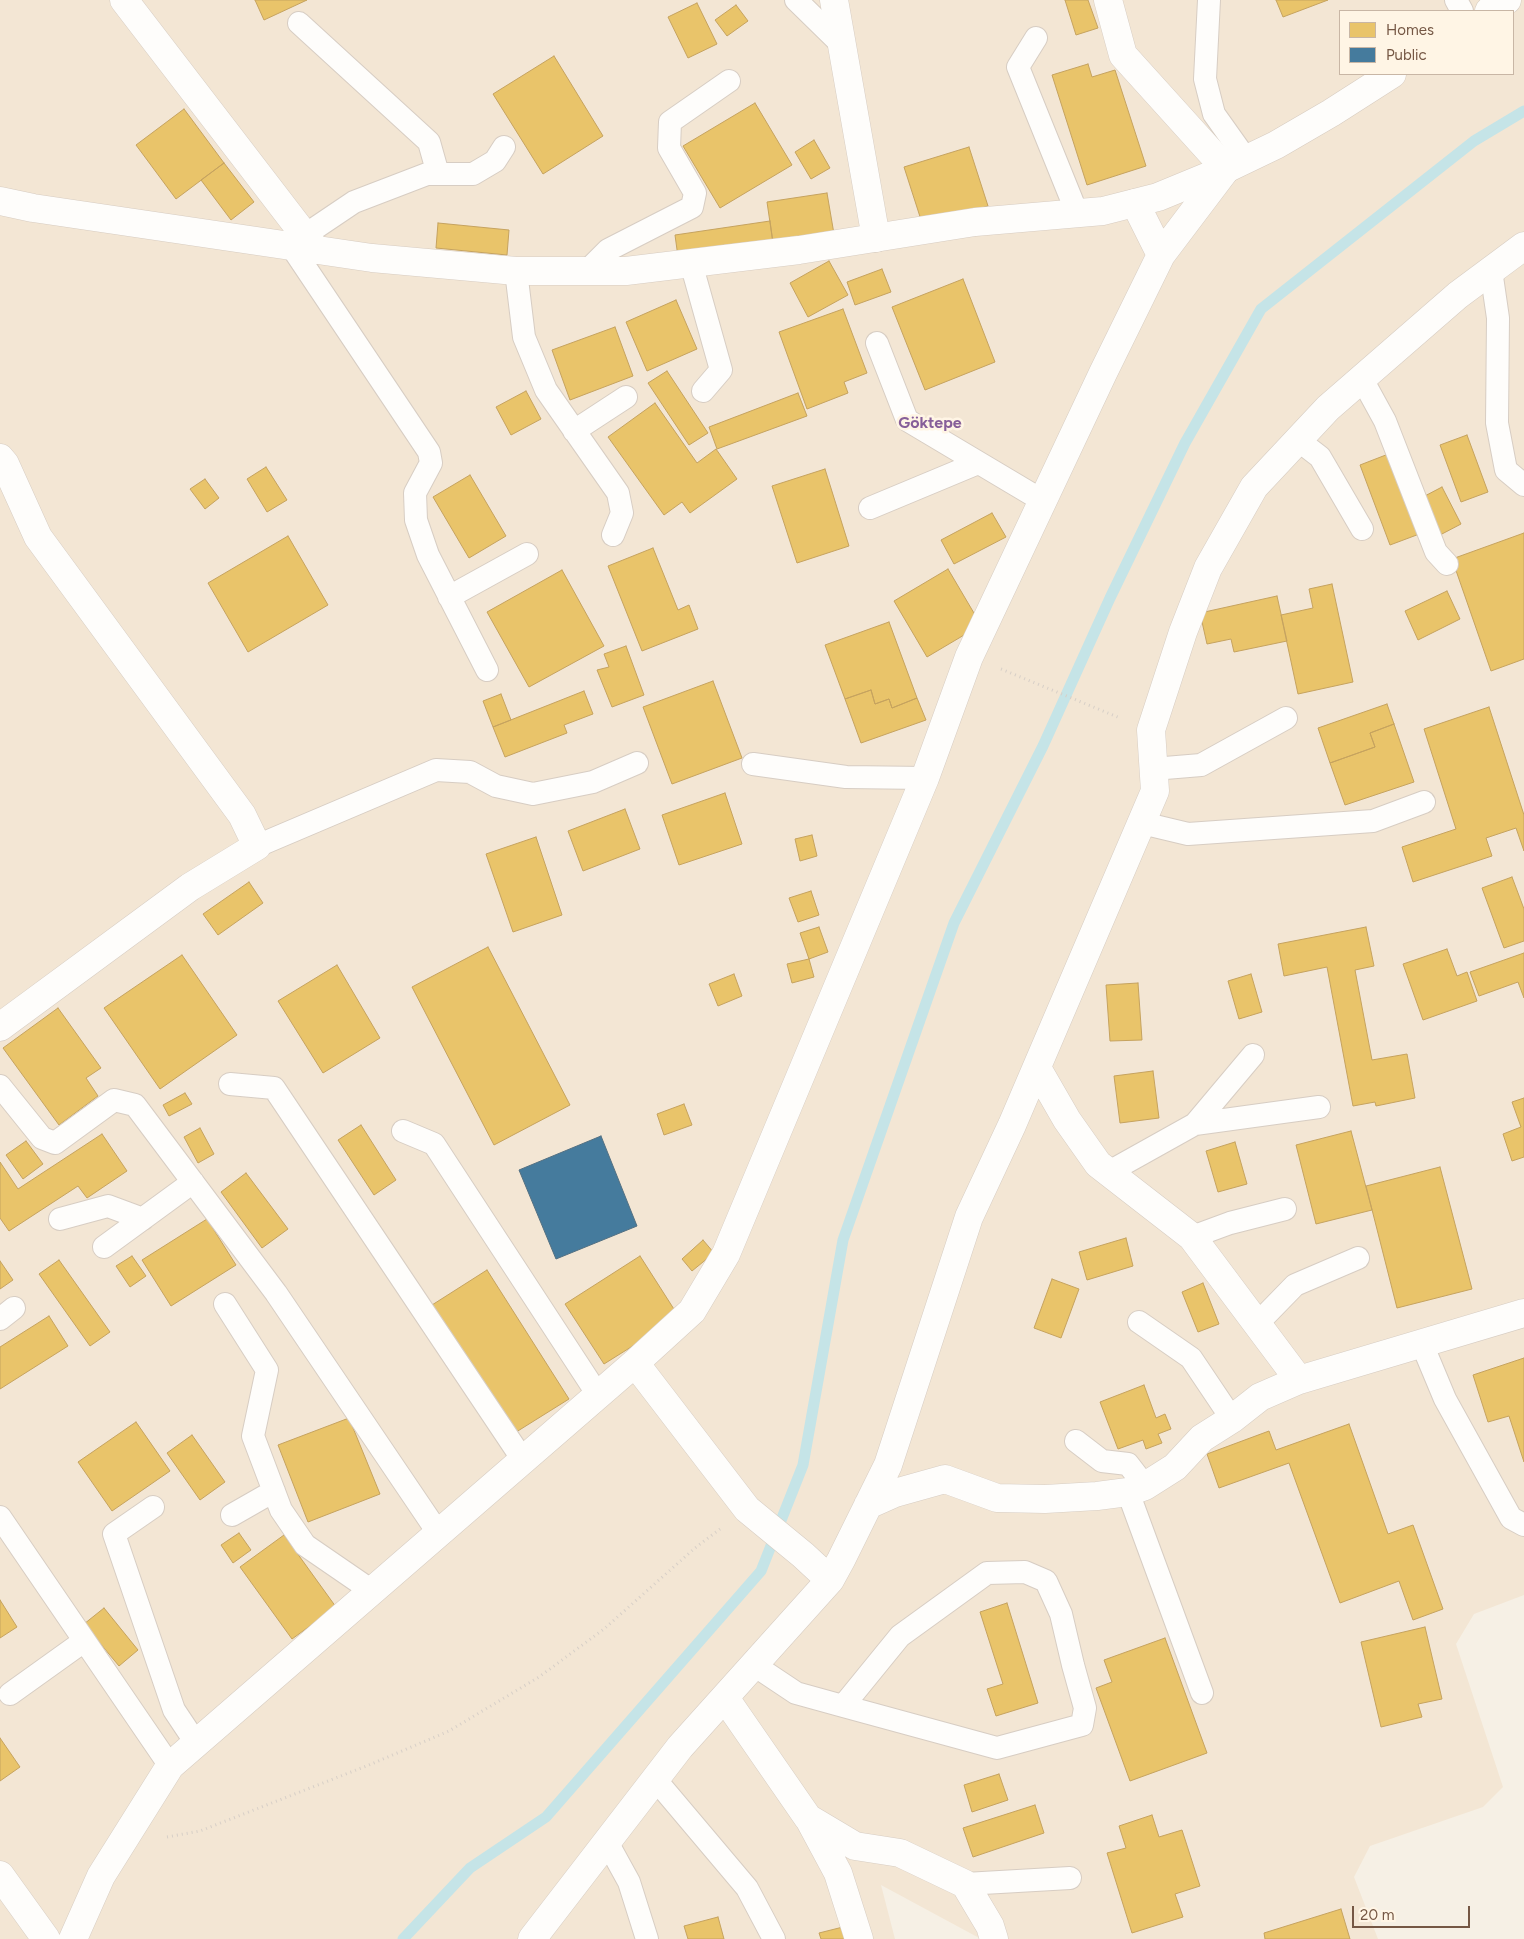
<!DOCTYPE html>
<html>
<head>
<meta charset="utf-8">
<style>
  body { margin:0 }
  #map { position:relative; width:1524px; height:1939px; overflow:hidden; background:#f6f0e5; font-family:Figtree,sans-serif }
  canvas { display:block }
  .legend { position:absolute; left:1339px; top:10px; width:175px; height:65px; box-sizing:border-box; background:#fff5e5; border:1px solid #c8b6a5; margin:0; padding:6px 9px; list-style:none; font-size:15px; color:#755744 }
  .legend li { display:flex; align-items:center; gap:10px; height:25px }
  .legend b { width:25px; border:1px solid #c8b6a5 }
  .scale { position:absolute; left:1352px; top:1906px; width:118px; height:22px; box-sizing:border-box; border:2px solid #755744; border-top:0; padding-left:6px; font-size:15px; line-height:18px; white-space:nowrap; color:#755744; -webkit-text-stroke:4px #fff5e5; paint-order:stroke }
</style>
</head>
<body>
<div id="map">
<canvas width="1524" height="1939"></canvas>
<ul class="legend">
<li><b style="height:14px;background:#e9c46a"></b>Homes</li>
<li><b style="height:14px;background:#457b9d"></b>Public</li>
</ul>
<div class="scale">20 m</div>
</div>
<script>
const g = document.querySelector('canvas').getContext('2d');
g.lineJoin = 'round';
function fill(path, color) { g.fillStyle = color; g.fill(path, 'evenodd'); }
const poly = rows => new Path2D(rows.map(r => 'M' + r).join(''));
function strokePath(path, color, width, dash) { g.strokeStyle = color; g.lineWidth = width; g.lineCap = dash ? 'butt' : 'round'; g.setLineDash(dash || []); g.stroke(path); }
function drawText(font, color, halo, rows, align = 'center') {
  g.font = font + ' Figtree,sans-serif'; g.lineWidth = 5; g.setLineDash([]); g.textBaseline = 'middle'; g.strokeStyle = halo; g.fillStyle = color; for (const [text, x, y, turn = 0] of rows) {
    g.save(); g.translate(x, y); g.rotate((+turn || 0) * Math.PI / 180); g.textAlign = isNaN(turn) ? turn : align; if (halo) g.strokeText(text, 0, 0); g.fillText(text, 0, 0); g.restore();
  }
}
fill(poly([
  [0,0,1524,0,1524,1595,1474,1614,1456,1644,1503,1787,1483,1807,1370,1846,1354,1877,1378,1939,981,1939,881,1885,895,1939,0,1939],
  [1340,11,1513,11,1513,74,1340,74]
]), '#f3e6d4');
const homes = poly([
  [255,0,307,0,264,20,255,0],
  [1065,0,1088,0,1098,28,1076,35,1065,0],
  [1276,0,1328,0,1283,17,1276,0],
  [697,3,717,44,688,58,668,17,697,3],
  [736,5,748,21,727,36,715,20,736,5],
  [554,56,603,136,543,174,493,94,554,56],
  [1088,64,1092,77,1115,70,1146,166,1087,185,1052,75,1088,64],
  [755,103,792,165,720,208,683,146,755,103],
  [184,109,224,163,176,199,136,145,184,109],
  [814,140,830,168,811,179,795,152,814,140],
  [969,147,988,206,923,226,904,167,969,147],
  [224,163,254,202,231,220,201,180,224,163],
  [827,193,834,234,773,243,767,202,827,193],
  [770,221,773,243,678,257,675,235,770,221],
  [438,223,509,230,507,255,436,248,438,223],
  [829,261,848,295,808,317,790,283,829,261],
  [882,269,891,292,855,305,847,282,882,269],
  [963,279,995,362,925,390,892,307,963,279],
  [676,300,697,349,647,371,626,322,676,300],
  [843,309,867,373,844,382,848,393,807,409,779,332,843,309],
  [615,327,633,376,570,400,552,350,615,327],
  [667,371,708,433,689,445,648,383,667,371],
  [526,391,541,419,511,435,496,407,526,391],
  [798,393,807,416,717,449,709,427,798,393],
  [655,403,697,463,716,449,737,479,690,513,682,502,664,515,608,437,655,403],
  [1467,435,1488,492,1461,502,1440,445,1467,435],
  [1391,453,1422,533,1390,545,1360,465,1391,453],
  [266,467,287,500,267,512,247,479,266,467],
  [825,469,849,546,797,563,772,486,825,469],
  [470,475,506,536,469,558,433,497,470,475],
  [205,479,219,498,205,509,190,489,205,479],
  [1442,487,1461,524,1440,535,1421,498,1442,487],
  [992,513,1006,537,954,564,941,540,992,513],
  [1524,533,1524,659,1491,671,1452,559,1524,533],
  [288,536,328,605,248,652,208,583,288,536],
  [653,548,678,610,689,605,698,629,642,651,608,566,653,548],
  [948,569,981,625,927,657,894,601,948,569],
  [562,570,604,646,529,687,487,612,562,570],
  [1332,584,1353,682,1298,694,1281,615,1313,608,1309,589,1332,584],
  [1447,591,1460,619,1418,640,1405,611,1447,591],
  [1277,596,1287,641,1234,652,1231,639,1207,644,1200,613,1277,596],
  [889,622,917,698,892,708,889,699,875,704,871,690,845,699,825,645,889,622],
  [626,646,644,695,612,707,597,670,609,667,604,654,626,646],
  [713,681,742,758,672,784,643,707,713,681],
  [871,690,875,704,889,699,892,708,917,698,926,720,861,743,845,699,871,690],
  [584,691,593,714,564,725,567,733,505,757,493,727,584,691],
  [501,694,511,720,493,727,483,701,501,694],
  [1387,704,1394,724,1370,733,1375,747,1330,763,1318,728,1387,704],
  [1489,707,1524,815,1524,851,1516,828,1486,838,1492,856,1413,882,1402,847,1456,829,1424,729,1489,707],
  [1394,724,1414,782,1345,805,1330,763,1375,747,1370,733,1394,724],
  [725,793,742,844,679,865,662,815,725,793],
  [625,809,640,849,583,871,568,831,625,809],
  [812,835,817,856,800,861,795,839,812,835],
  [536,837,562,915,513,932,486,854,536,837],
  [1512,877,1524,909,1524,941,1504,948,1482,888,1512,877],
  [249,882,263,903,218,935,203,914,249,882],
  [811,891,819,915,798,922,789,898,811,891],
  [819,927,828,952,809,959,800,933,819,927],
  [1366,927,1374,966,1355,970,1372,1060,1407,1054,1415,1098,1376,1106,1375,1102,1353,1106,1327,967,1284,976,1278,944,1366,927],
  [488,947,570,1105,494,1145,412,987,488,947],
  [1447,949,1457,976,1467,972,1477,1001,1423,1020,1403,964,1447,949],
  [1524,953,1524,998,1518,982,1479,996,1470,972,1524,953],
  [182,955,237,1035,160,1089,104,1008,182,955],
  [809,959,814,977,792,983,787,964,809,959],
  [337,965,380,1038,323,1073,278,1001,337,965],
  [734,974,742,996,718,1006,709,984,734,974],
  [1251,974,1262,1012,1239,1019,1228,981,1251,974],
  [1138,983,1142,1040,1110,1041,1106,985,1138,983],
  [58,1008,101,1068,86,1078,98,1096,59,1125,3,1048,58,1008],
  [1153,1071,1159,1118,1120,1123,1114,1076,1153,1071],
  [185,1093,192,1104,169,1116,163,1105,185,1093],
  [1524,1098,1524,1157,1512,1161,1503,1134,1521,1127,1512,1102,1524,1098],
  [684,1104,692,1125,664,1135,657,1114,684,1104],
  [361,1125,396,1180,374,1195,338,1140,361,1125],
  [200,1128,214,1154,198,1163,184,1137,200,1128],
  [1351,1131,1372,1210,1316,1224,1296,1145,1351,1131],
  [102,1134,127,1171,87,1198,78,1186,9,1231,0,1218,0,1162,18,1189,102,1134],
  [26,1141,43,1164,23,1179,6,1155,26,1141],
  [1235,1142,1247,1184,1218,1192,1206,1151,1235,1142],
  [1440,1167,1472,1289,1397,1308,1366,1186,1440,1167],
  [246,1173,288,1229,262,1248,221,1192,246,1173],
  [207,1219,236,1265,171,1306,142,1260,207,1219],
  [1126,1238,1133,1266,1087,1280,1079,1252,1126,1238],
  [703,1240,714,1253,692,1271,682,1259,703,1240],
  [132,1256,146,1276,130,1287,116,1266,132,1256],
  [640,1256,679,1317,604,1364,565,1304,640,1256],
  [59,1260,110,1332,90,1346,39,1274,59,1260],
  [0,1261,13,1280,0,1289,0,1261],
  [487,1270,569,1399,513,1434,432,1305,487,1270],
  [1052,1279,1079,1289,1061,1338,1034,1328,1052,1279],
  [1203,1283,1219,1324,1198,1332,1182,1292,1203,1283],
  [49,1316,68,1346,0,1389,0,1347,49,1316],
  [1524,1358,1524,1462,1509,1416,1488,1422,1473,1375,1524,1358],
  [1144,1385,1156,1418,1165,1414,1171,1429,1158,1434,1162,1443,1146,1449,1143,1440,1118,1449,1100,1402,1144,1385],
  [349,1418,380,1494,308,1522,278,1445,349,1418],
  [136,1422,170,1471,112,1511,78,1462,136,1422],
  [1349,1424,1388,1534,1413,1525,1443,1609,1413,1620,1399,1581,1340,1603,1289,1463,1219,1488,1207,1454,1269,1431,1276,1450,1349,1424],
  [192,1435,225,1482,200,1500,167,1453,192,1435],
  [239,1533,251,1550,233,1563,221,1545,239,1533],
  [284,1535,336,1607,292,1639,240,1567,284,1535],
  [0,1600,17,1627,0,1638,0,1600],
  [1007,1603,1038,1703,996,1716,987,1689,1003,1684,980,1612,1007,1603],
  [104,1608,138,1650,119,1666,84,1624,104,1608],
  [1425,1627,1442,1699,1418,1704,1422,1717,1381,1727,1361,1642,1425,1627],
  [1165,1638,1207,1753,1130,1781,1096,1688,1112,1682,1104,1660,1165,1638],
  [0,1738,20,1767,0,1781,0,1738],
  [999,1774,1008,1800,972,1812,964,1785,999,1774],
  [1035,1805,1044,1833,973,1857,963,1828,1035,1805],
  [1152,1815,1159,1837,1182,1830,1200,1886,1175,1894,1183,1917,1132,1933,1107,1853,1126,1848,1119,1826,1152,1815],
  [1341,1909,1350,1939,1265,1939,1264,1933,1341,1909],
  [718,1917,724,1939,688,1939,684,1926,718,1917],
  [847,1926,851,1939,821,1939,819,1933,847,1926]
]);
fill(homes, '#e9c46a');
strokePath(homes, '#c6a35f', 1);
const public = poly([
  [601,1136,637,1226,556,1259,519,1170,601,1136]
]);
fill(public, '#457b9d');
strokePath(public, '#537082', 1);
strokePath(poly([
  [403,1939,470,1868,546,1817,761,1571,803,1465,843,1240,954,923,1043,746,1110,598,1185,443,1261,309,1474,141,1524,111]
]), '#c5e4e7', 11);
const service = poly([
  [796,0,842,45],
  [1209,0,1205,79,1214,114,1246,159],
  [1456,0,1462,11],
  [299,23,429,142,438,174],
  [1036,38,1018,67,1077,213],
  [305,235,354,202,427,174,473,174,495,161,504,147],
  [291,246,429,452,431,463,415,493,416,520,428,555,487,670],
  [691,263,721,370,703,391],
  [1491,270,1498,318,1497,423,1506,470,1524,485],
  [516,271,524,337,546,390,618,493,622,513,613,535],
  [587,271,608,250,692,207,695,193,669,148,670,122,729,81],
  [877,343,907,420,1043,501],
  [1362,379,1385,421,1436,552,1447,564],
  [574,431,626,397],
  [1298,440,1320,457,1362,529],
  [870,508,978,463],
  [449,597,527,554],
  [753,764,846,777,925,778],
  [1153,769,1201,765,1286,718],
  [1142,823,1188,834,1373,821,1424,802],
  [257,846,436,770,470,772,496,786,533,794,593,782,637,763],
  [230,1084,274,1088,523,1460],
  [0,1086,42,1138,55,1143,114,1100,135,1105,276,1293,439,1534],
  [1195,1124,1253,1055],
  [403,1131,434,1144,598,1395],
  [1109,1172,1195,1124,1319,1107],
  [60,1219,108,1206,143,1219],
  [1192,1237,1230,1223,1285,1209],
  [104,1247,193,1182],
  [225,1304,267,1370,253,1436,281,1510,305,1545,372,1591],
  [0,1319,14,1308],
  [1139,1322,1191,1358,1232,1419],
  [1257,1324,1295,1285,1358,1258],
  [1422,1344,1445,1399,1511,1518,1524,1525],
  [1076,1441,1102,1461,1128,1464,1145,1486],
  [1128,1492,1202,1693],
  [153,1507,114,1534,174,1710,196,1743],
  [232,1515,274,1491],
  [0,1517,170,1766],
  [754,1665,796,1693,843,1706,997,1748,1082,1725,1085,1708,1073,1665,1061,1614,1046,1581,1025,1572,987,1573,900,1636,843,1706],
  [10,1694,84,1641],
  [655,1779,747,1888,774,1939],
  [607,1842,629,1882,647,1939],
  [965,1884,1070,1878]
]);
const minor = poly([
  [124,0,316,250],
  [834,0,876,238],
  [1135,203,1161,255],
  [0,458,5,464,38,537,242,815,257,846,190,887,0,1027],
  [1037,1068,1067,1120,1098,1164,1192,1237,1299,1380],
  [635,1363,747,1509,803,1555,830,1580],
  [868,1505,895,1493,945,1479,997,1498,1045,1499,1097,1496,1128,1492,1145,1486,1175,1467,1202,1438,1232,1419,1260,1397,1299,1380,1524,1313],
  [725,1698,808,1818,855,1846,900,1853,965,1884,990,1926,994,1939],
  [809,1819,838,1873,859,1939],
  [0,1875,46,1939],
  [73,1939,101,1876,170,1766,635,1363,692,1311,726,1254,925,778,969,657,1103,373,1161,255,1226,169,1123,55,1108,0],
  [532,1939,680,1747,830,1580,841,1560,888,1465,969,1217,1012,1125,1155,791,1151,730,1183,632,1208,568,1254,487,1328,408,1458,295,1524,246]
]);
const secondary = poly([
  [1489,11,1507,0],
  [0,201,33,208,372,258,516,271,626,271,799,250,975,222,1103,211,1158,197,1226,169,1276,145,1331,113,1392,74]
]);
strokePath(service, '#d7cdc3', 24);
strokePath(minor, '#d7cdc3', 29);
strokePath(secondary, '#d7ccc1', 29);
strokePath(poly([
  [1001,669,1120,718],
  [167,1837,200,1831,369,1765,449,1731,539,1677,604,1629,695,1548,720,1529]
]), '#d7cfc7', 3, [1, 4]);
strokePath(service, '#fefdfb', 22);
strokePath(minor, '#fefdfb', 28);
strokePath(secondary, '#fefdfb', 28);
drawText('bold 16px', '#875f99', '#fff5e5', [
  ["Göktepe",930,423]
]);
</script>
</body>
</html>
